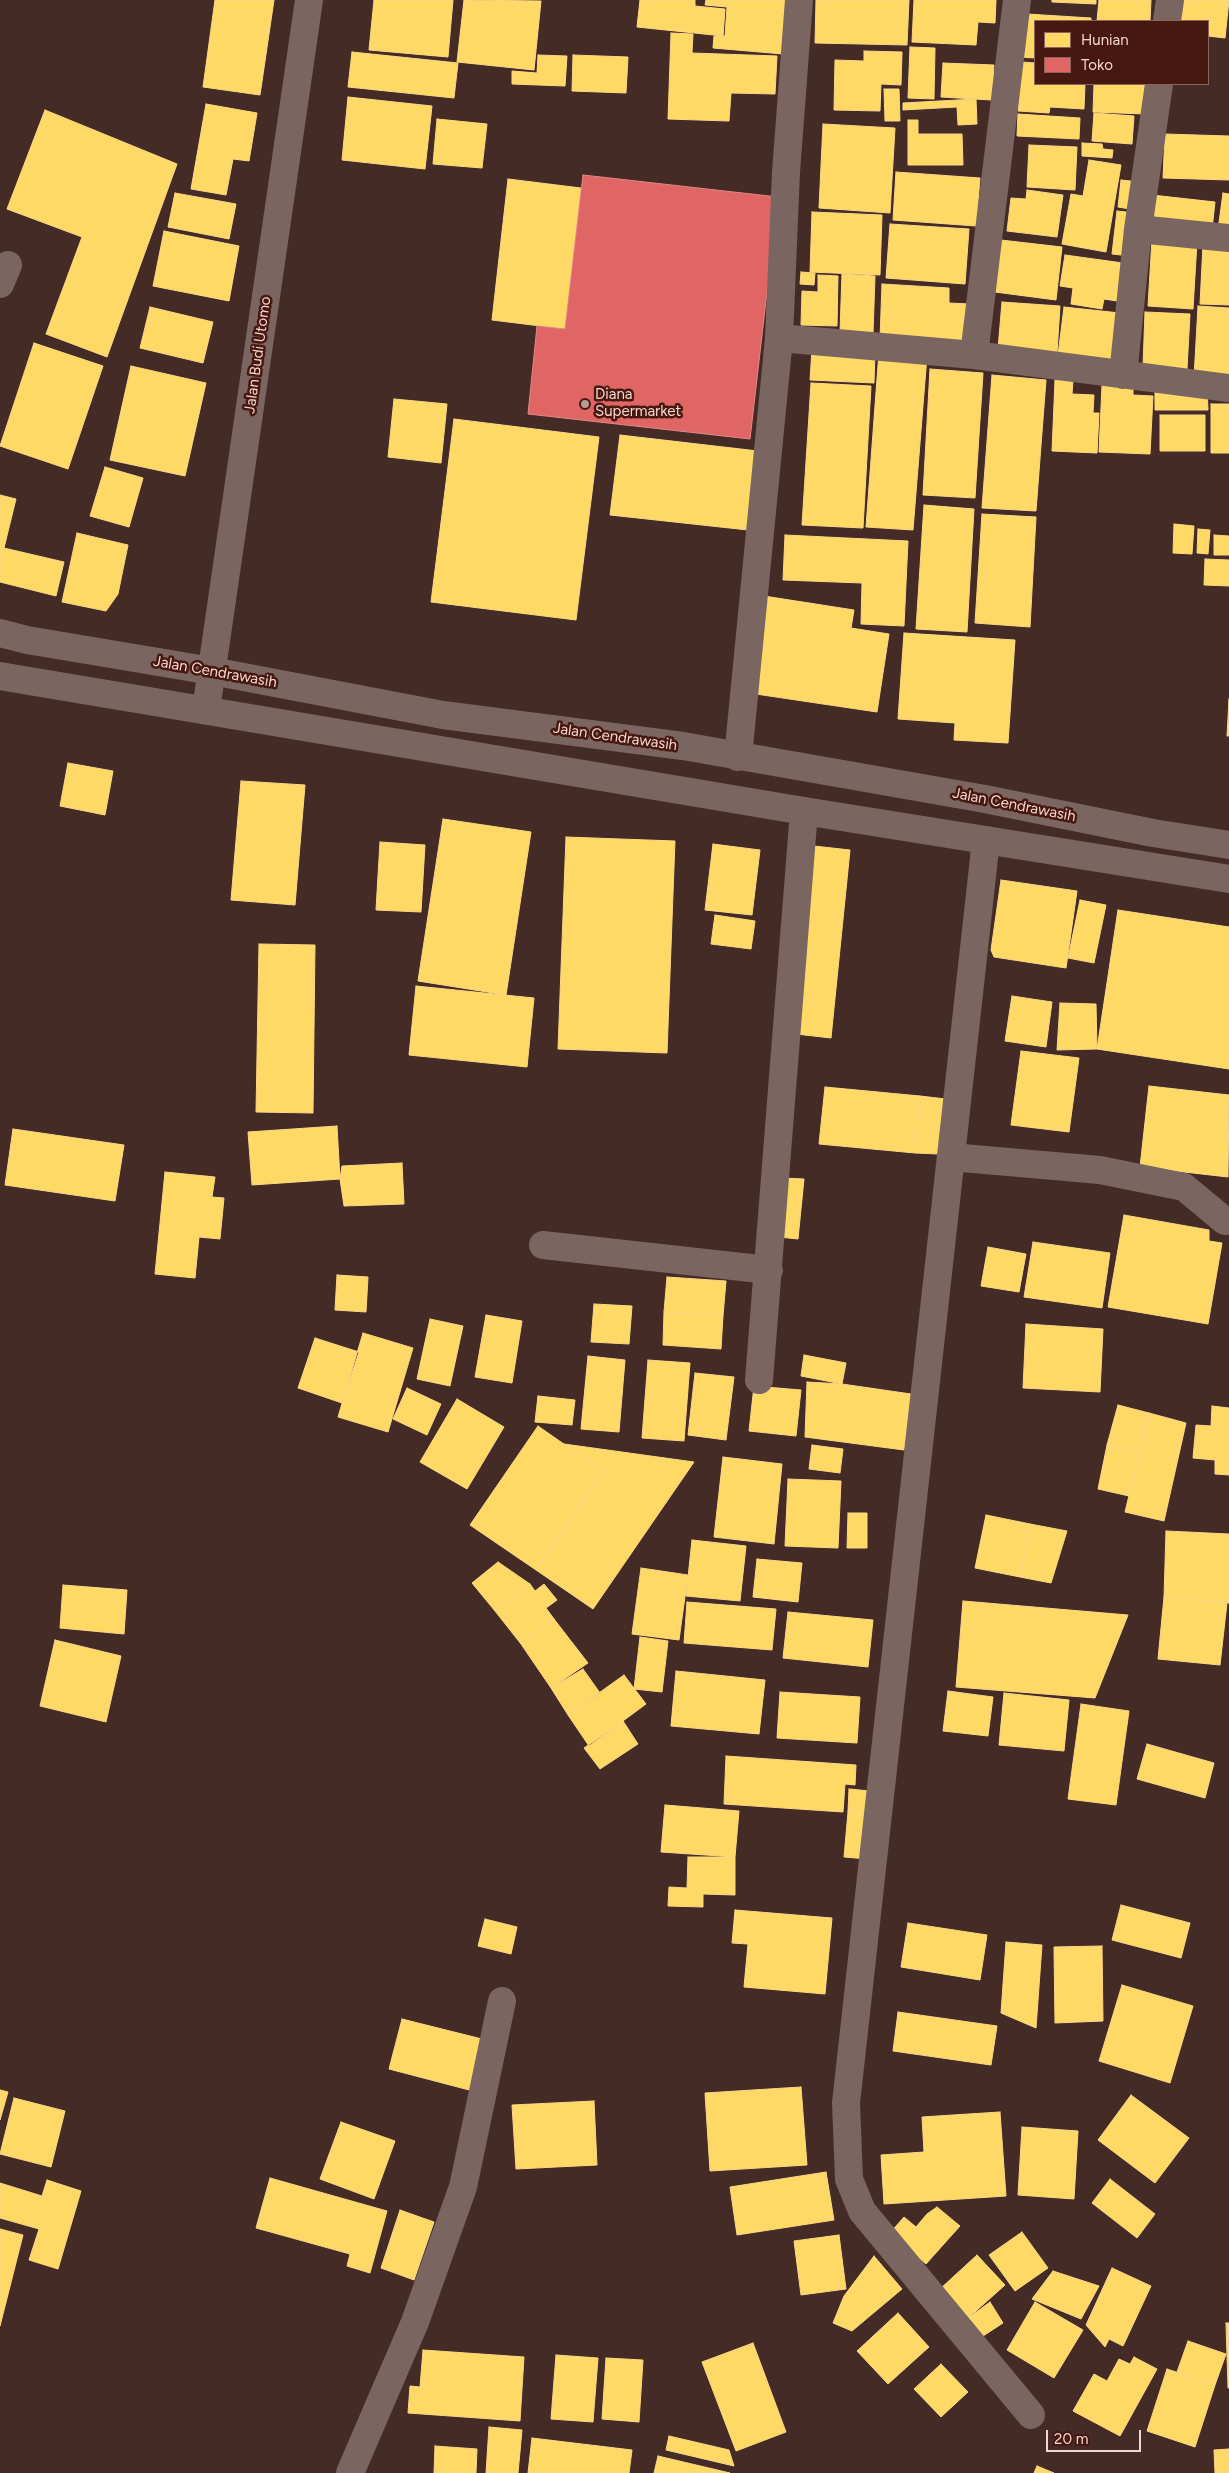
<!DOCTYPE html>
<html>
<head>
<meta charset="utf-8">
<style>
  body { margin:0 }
  #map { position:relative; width:1229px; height:2473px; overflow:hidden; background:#452b26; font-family:Figtree,sans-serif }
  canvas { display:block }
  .legend { position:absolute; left:1034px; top:20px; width:175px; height:65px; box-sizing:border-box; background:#46180f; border:1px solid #8c645b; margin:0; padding:6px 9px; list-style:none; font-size:15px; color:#f5d5ce }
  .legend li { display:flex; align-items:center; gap:10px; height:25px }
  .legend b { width:25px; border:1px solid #8c645b }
  .scale { position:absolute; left:1046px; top:2430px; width:95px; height:22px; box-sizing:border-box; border:2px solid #f5d5ce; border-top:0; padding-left:6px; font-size:15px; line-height:18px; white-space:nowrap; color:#f5d5ce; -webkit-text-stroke:4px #46180f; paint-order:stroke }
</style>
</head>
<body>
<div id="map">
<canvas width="1229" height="2473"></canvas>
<ul class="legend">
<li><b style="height:14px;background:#ffd966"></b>Hunian</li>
<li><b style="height:14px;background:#e06666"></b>Toko</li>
</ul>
<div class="scale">20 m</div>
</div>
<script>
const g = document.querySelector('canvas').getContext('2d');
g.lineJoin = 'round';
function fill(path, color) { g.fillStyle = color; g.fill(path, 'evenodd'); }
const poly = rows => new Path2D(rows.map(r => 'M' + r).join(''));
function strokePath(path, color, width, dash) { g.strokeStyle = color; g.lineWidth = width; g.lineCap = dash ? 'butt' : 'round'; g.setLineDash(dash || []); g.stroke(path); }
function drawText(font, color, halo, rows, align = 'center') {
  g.font = font + ' Figtree,sans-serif'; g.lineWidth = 5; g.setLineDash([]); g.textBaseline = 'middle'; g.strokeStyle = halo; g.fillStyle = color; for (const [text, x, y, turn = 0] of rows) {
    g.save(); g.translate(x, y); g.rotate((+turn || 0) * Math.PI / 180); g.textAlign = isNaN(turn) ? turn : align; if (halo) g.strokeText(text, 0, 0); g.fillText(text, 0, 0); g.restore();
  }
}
const homes = poly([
  [215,0,274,0,260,95,203,87,215,0],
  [374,0,453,0,448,57,369,50,374,0],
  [464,0,541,1,534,70,457,62,464,0],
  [640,0,695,0,695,6,725,9,723,36,637,27,640,0],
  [706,0,788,0,783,54,713,48,714,36,725,36,727,7,705,5,706,0],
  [816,0,909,0,907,45,815,43,816,0],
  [914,0,996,0,995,23,978,22,976,45,912,42,914,0],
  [1052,0,1096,0,1096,4,1052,2,1052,0],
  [1099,0,1151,0,1150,21,1097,21,1099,0],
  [1184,0,1229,0,1225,38,1208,36,1208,21,1181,21,1184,0],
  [1027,14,1091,18,1091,21,1035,21,1035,58,1019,57,1027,14],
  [671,33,693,34,692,53,777,56,775,94,731,93,729,121,668,119,671,33],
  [910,47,935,48,934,99,908,98,910,47],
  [864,51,902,52,901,85,881,84,880,111,834,110,835,60,864,61,864,51],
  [352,52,458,63,454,98,348,87,352,52],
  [538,55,567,56,565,86,512,84,512,71,537,73,538,55],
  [573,55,628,57,626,93,572,91,573,55],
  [1022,62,1035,63,1035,84,1085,84,1084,109,1050,107,1049,113,1018,111,1022,62],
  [943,63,994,65,992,100,941,97,943,63],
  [1094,84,1147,84,1145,114,1093,112,1094,84],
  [884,89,899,89,900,121,885,121,884,89],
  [348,97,432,106,425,169,342,160,348,97],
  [976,99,977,124,958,125,957,107,903,110,903,103,976,99],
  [206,104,257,113,249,161,233,159,226,195,191,189,206,104],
  [45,110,177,164,107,357,46,334,82,237,7,209,45,110],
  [1094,113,1134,116,1132,144,1092,141,1094,113],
  [1018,114,1080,118,1079,139,1017,136,1018,114],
  [437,119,487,124,482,168,433,164,437,119],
  [908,120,918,120,918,134,962,134,963,165,908,165,908,120],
  [823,124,895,128,890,213,819,208,823,124],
  [1165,134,1229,136,1229,180,1163,178,1165,134],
  [1082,143,1102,144,1103,149,1113,150,1112,158,1082,156,1082,143],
  [1029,145,1077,147,1075,190,1027,187,1029,145],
  [1089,160,1121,165,1106,252,1062,244,1071,194,1083,196,1089,160],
  [896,172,980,178,976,226,893,220,896,172],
  [508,179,581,188,565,329,492,320,508,179],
  [1121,180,1140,182,1136,210,1118,207,1121,180],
  [1027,190,1063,195,1057,237,1007,231,1011,198,1026,199,1027,190],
  [175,193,236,204,229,239,168,227,175,193],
  [1223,193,1229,194,1229,231,1218,230,1223,193],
  [1152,195,1215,202,1212,229,1149,222,1152,195],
  [1117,211,1135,213,1130,256,1112,254,1117,211],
  [812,212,882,215,880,275,810,272,812,212],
  [890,224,969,229,965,284,886,278,890,224],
  [164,231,239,246,229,301,153,286,164,231],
  [1152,239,1197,242,1193,309,1148,306,1152,239],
  [1001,240,1062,247,1056,300,995,292,1001,240],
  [1203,245,1229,246,1229,305,1200,304,1203,245],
  [1065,255,1123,263,1117,301,1104,299,1102,309,1071,304,1073,288,1060,286,1065,255],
  [801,272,815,273,814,285,800,284,801,272],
  [842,274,875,276,873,334,840,332,842,274],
  [818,275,838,276,837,326,801,325,802,291,818,292,818,275],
  [882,284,949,288,949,303,970,304,968,343,880,339,882,284],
  [1002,302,1060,306,1057,353,998,349,1002,302],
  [1198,306,1229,308,1229,379,1194,378,1198,306],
  [150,307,213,322,203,363,140,348,150,307],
  [1064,307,1120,313,1114,361,1058,355,1064,307],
  [1145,312,1190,314,1187,369,1143,366,1145,312],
  [34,343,103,366,68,469,0,446,34,343],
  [812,349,875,353,874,383,810,380,812,349],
  [879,352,927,356,913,530,866,527,879,352],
  [131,366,206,383,185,476,110,460,131,366],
  [930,369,983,373,975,498,923,495,930,369],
  [992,375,1046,380,1036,511,982,508,992,375],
  [1055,380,1073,381,1072,394,1094,395,1093,413,1099,413,1097,453,1052,451,1055,380],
  [811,383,871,386,863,528,802,525,811,383],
  [1102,385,1133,386,1133,395,1153,396,1150,454,1099,452,1102,385],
  [1207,389,1208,410,1155,410,1155,390,1207,389],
  [394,399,447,404,441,463,388,457,394,399],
  [1211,404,1229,404,1229,453,1211,453,1211,404],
  [1160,415,1205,415,1205,451,1160,451,1160,415],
  [454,419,599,437,576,620,431,602,454,419],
  [620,435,758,451,748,530,610,515,620,435],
  [105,467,143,478,129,527,90,516,105,467],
  [0,495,16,499,4,548,64,562,56,596,0,582,0,495],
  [924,505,974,509,967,632,916,629,924,505],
  [982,514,1036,517,1030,627,975,623,982,514],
  [1174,524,1194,526,1192,554,1173,553,1174,524],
  [1198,529,1210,530,1208,554,1197,553,1198,529],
  [77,533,128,545,118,594,106,611,62,602,77,533],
  [785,535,908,541,904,626,861,624,862,583,783,580,785,535],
  [1214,535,1229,536,1229,555,1214,555,1214,535],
  [1205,559,1229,560,1229,586,1204,585,1205,559],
  [764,596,854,610,851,628,889,634,877,712,749,693,764,596],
  [904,633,1015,640,1008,743,954,740,955,723,898,719,904,633],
  [1229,699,1229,736,1227,736,1229,699],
  [68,763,113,771,105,815,60,806,68,763],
  [241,781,305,785,295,905,231,900,241,781],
  [443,819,531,832,506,995,418,981,443,819],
  [566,837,675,841,667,1053,558,1049,566,837],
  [380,842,425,845,421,912,376,910,380,842],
  [713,844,760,850,752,915,705,910,713,844],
  [814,846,850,850,831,1038,796,1034,814,846],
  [1001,880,1077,891,1066,968,994,957,991,950,1001,880],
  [1080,900,1106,905,1094,963,1068,958,1080,900],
  [1118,910,1229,927,1229,1069,1097,1049,1118,910],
  [715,915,755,921,751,949,711,944,715,915],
  [259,944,315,945,313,1113,256,1112,259,944],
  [416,986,534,998,527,1067,409,1055,416,986],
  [1012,996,1052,1002,1046,1047,1005,1041,1012,996],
  [1060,1003,1096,1004,1097,1049,1057,1050,1060,1003],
  [1021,1051,1079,1058,1069,1132,1011,1125,1021,1051],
  [1149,1086,1229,1095,1228,1177,1140,1167,1149,1086],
  [825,1087,920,1096,915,1153,819,1144,825,1087],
  [920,1096,946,1099,938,1154,915,1153,920,1096],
  [337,1126,340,1179,252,1185,248,1132,337,1126],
  [13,1129,124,1145,115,1201,5,1185,13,1129],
  [402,1163,404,1204,344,1206,340,1179,342,1166,402,1163],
  [165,1172,215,1177,212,1197,224,1198,220,1239,199,1237,195,1278,155,1274,165,1172],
  [784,1178,804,1179,798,1239,779,1237,784,1178],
  [1124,1215,1209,1230,1209,1241,1222,1243,1208,1324,1108,1307,1124,1215],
  [1033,1242,1110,1253,1102,1308,1024,1297,1033,1242],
  [988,1247,1026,1254,1019,1292,981,1286,988,1247],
  [337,1275,368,1277,366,1312,335,1310,337,1275],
  [667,1277,726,1281,723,1316,664,1312,667,1277],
  [594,1304,632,1306,629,1344,591,1342,594,1304],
  [664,1312,723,1316,721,1349,663,1345,664,1312],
  [486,1315,522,1321,512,1383,475,1377,486,1315],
  [430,1319,463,1326,450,1386,417,1379,430,1319],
  [1026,1324,1103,1329,1100,1392,1023,1388,1026,1324],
  [363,1333,413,1348,388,1432,338,1417,363,1333],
  [315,1338,359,1352,342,1403,298,1388,315,1338],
  [804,1355,846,1363,842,1384,801,1376,804,1355],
  [588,1356,625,1360,619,1432,581,1429,588,1356],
  [648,1360,690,1363,684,1441,642,1438,648,1360],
  [695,1373,734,1377,726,1440,688,1435,695,1373],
  [807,1382,842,1384,911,1394,904,1450,805,1437,807,1382],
  [754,1386,801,1390,796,1436,749,1431,754,1386],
  [407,1388,441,1404,427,1435,393,1419,407,1388],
  [538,1396,575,1400,572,1425,535,1422,538,1396],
  [457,1399,504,1427,467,1489,420,1462,457,1399],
  [1118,1405,1149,1413,1139,1453,1107,1445,1118,1405],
  [1212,1406,1229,1408,1229,1475,1215,1474,1215,1460,1193,1458,1196,1425,1211,1426,1212,1406],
  [1149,1413,1186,1423,1164,1521,1125,1512,1149,1413],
  [538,1426,604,1472,536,1570,470,1525,538,1426],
  [564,1444,694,1462,593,1609,536,1570,604,1472,564,1444],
  [812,1445,843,1449,840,1473,809,1469,812,1445],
  [1107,1445,1139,1453,1129,1496,1098,1489,1107,1445],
  [723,1457,782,1464,774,1544,714,1537,723,1457],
  [788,1479,841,1481,838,1548,785,1546,788,1479],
  [848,1513,867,1513,867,1548,847,1548,848,1513],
  [986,1515,1030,1524,1020,1577,975,1568,986,1515],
  [1030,1524,1067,1531,1051,1583,1020,1577,1030,1524],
  [1166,1531,1229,1534,1229,1603,1164,1597,1166,1531],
  [692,1540,746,1546,740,1601,686,1596,692,1540],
  [757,1559,802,1563,798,1602,753,1597,757,1559],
  [498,1562,530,1584,495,1611,472,1583,498,1562],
  [641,1568,688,1575,679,1640,632,1634,641,1568],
  [530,1584,535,1591,544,1584,557,1600,546,1608,554,1619,521,1644,495,1611,530,1584],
  [63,1585,127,1590,124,1634,60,1628,63,1585],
  [1164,1597,1227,1603,1220,1665,1158,1659,1164,1597],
  [963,1601,1128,1615,1095,1698,956,1687,963,1601],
  [687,1602,776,1609,772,1650,684,1643,687,1602],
  [788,1612,873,1620,868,1667,783,1658,788,1612],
  [554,1619,588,1663,551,1688,521,1644,554,1619],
  [640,1637,668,1641,662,1692,634,1689,640,1637],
  [55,1640,121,1656,106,1722,40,1706,55,1640],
  [583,1669,600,1693,568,1715,551,1688,583,1669],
  [676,1671,765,1680,759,1734,671,1726,676,1671],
  [624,1675,646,1704,589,1746,568,1715,624,1675],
  [948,1691,993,1697,988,1736,943,1731,948,1691],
  [780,1692,860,1697,857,1743,777,1738,780,1692],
  [1004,1693,1069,1700,1064,1751,999,1745,1004,1693],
  [1081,1704,1129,1711,1116,1805,1068,1799,1081,1704],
  [623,1721,638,1744,600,1769,584,1748,623,1721],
  [1147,1744,1214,1763,1205,1798,1137,1779,1147,1744],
  [726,1756,856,1765,855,1785,845,1784,843,1812,724,1804,726,1756],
  [849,1789,870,1791,869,1814,848,1812,849,1789],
  [665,1805,739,1811,735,1857,661,1852,665,1805],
  [848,1812,869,1814,867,1859,844,1857,848,1812],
  [688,1857,735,1857,735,1895,703,1894,703,1907,668,1906,669,1887,687,1888,688,1857],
  [1121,1905,1190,1923,1181,1958,1112,1940,1121,1905],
  [735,1910,832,1918,825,1994,744,1987,748,1944,732,1943,735,1910],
  [485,1919,517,1927,511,1954,478,1946,485,1919],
  [908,1923,987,1935,980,1980,901,1967,908,1923],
  [1006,1942,1042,1945,1036,2028,1001,2013,1006,1942],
  [1102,1946,1103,2021,1055,2023,1054,1947,1102,1946],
  [1122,1985,1193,2006,1170,2083,1099,2061,1122,1985],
  [898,2012,997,2026,991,2065,893,2051,898,2012],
  [402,2019,486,2040,473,2091,389,2069,402,2019],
  [801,2087,807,2165,710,2171,705,2093,801,2087],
  [0,2090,8,2092,0,2120,0,2090],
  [1131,2095,1189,2138,1155,2183,1098,2140,1131,2095],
  [14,2098,65,2111,51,2167,0,2154,14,2098],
  [594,2101,597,2165,516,2169,512,2105,594,2101],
  [1000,2112,1006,2196,884,2204,881,2155,924,2152,922,2117,1000,2112],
  [341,2122,395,2141,374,2199,320,2179,341,2122],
  [1022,2127,1078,2131,1074,2199,1018,2195,1022,2127],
  [826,2172,834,2220,737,2235,730,2187,826,2172],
  [270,2178,387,2211,370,2273,347,2266,350,2254,256,2228,270,2178],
  [1110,2179,1155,2214,1137,2238,1092,2203,1110,2179],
  [47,2180,81,2191,58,2269,29,2260,39,2229,0,2218,0,2183,42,2196,47,2180],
  [937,2207,960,2226,926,2264,890,2233,904,2217,916,2227,927,2214,937,2207],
  [400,2210,434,2222,414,2280,381,2268,400,2210],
  [0,2229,23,2235,0,2326,0,2229],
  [1022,2232,1048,2268,1015,2291,989,2255,1022,2232],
  [839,2235,846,2289,801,2295,794,2241,839,2235],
  [977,2255,1005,2285,967,2319,940,2289,977,2255],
  [874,2256,902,2289,852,2331,833,2323,844,2296,874,2256],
  [1112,2268,1151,2286,1123,2346,1109,2339,1105,2347,1086,2325,1112,2268],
  [1053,2271,1099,2286,1081,2319,1032,2299,1053,2271],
  [990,2302,1003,2323,980,2338,967,2319,990,2302],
  [1035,2302,1083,2330,1054,2378,1007,2350,1035,2302],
  [898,2313,929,2347,888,2384,857,2351,898,2313],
  [1226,2323,1229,2323,1229,2388,1228,2388,1226,2323],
  [1188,2341,1226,2354,1215,2385,1177,2372,1188,2341],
  [753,2343,786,2432,736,2451,702,2362,753,2343],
  [423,2350,524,2357,520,2421,408,2413,410,2386,420,2387,423,2350],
  [556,2355,598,2358,593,2422,551,2419,556,2355],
  [1134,2357,1157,2369,1120,2436,1073,2411,1094,2374,1107,2381,1119,2359,1130,2364,1134,2357],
  [606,2358,643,2360,639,2422,602,2419,606,2358],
  [941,2364,968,2392,941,2417,914,2389,941,2364],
  [1167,2369,1215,2385,1195,2447,1147,2431,1167,2369],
  [489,2427,522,2430,518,2473,486,2473,489,2427],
  [669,2436,729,2450,734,2466,666,2450,669,2436],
  [532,2438,632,2450,629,2473,528,2473,532,2438],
  [435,2446,477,2449,476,2473,434,2473,435,2446],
  [1229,2449,1229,2473,1215,2473,1214,2450,1229,2449],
  [658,2456,730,2473,654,2473,658,2456],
  [1037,2466,1054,2473,1034,2473,1037,2466]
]);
fill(homes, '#ffd966');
strokePath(homes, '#fcd885', 1);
const shops = poly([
  [583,175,778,197,750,439,528,414,537,326,565,329,583,175]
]);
fill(shops, '#e06666');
strokePath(shops, '#e68785', 1);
strokePath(poly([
  [1167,21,1170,0],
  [1138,229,1229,238],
  [0,284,8,265],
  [779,338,974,355,1229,388],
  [974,355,1017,0],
  [1123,375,1138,229,1159,84],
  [738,757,779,338,786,172,799,0],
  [986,840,846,2103,849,2179,862,2211,1031,2415],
  [951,1157,1100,1170,1184,1187,1225,1221],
  [543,1245,769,1270],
  [759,1380,804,811],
  [350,2473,415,2322,463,2187,502,2001]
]), '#7a6561', 28);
strokePath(poly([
  [0,633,27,640,212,671,443,715,683,746,985,799,1153,833,1229,845],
  [0,676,804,811,1229,879],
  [206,710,309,0]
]), '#7a6561', 28);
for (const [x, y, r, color] of [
  [585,404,5,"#b79a93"]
]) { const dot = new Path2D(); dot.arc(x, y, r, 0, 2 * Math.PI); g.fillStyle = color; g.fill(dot); strokePath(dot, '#46180f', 2); }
drawText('15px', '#f5d5ce', '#46180f', [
  ["Jalan Budi Utomo",258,355,-82],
  ["Jalan Cendrawasih",215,672,10],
  ["Jalan Cendrawasih",615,737,8],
  ["Jalan Cendrawasih",1014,805,11]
]);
drawText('15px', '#f5d5ce', '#46180f', [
  ["Diana",595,395],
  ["Supermarket",595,412]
], 'left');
</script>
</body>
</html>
